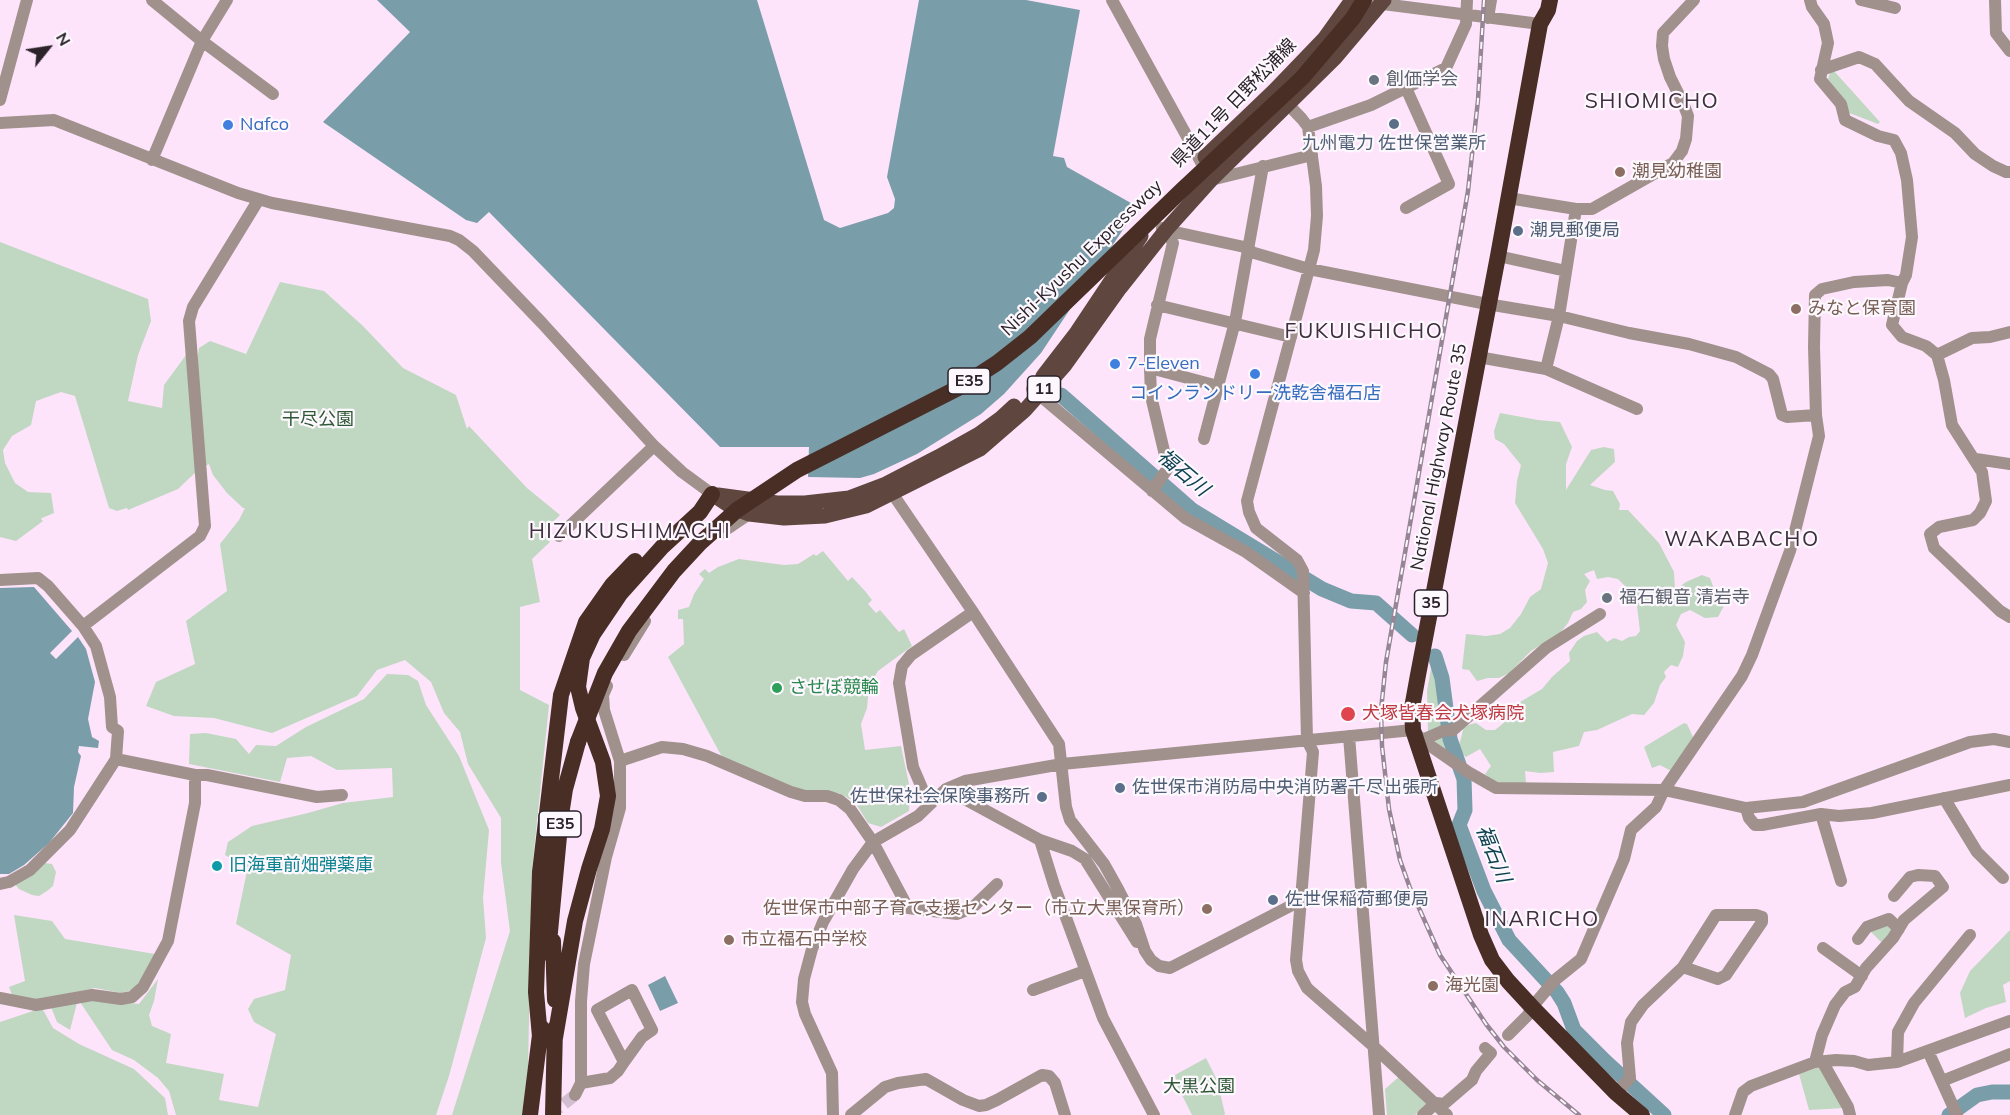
<!DOCTYPE html>
<html>
<head>
<meta charset="utf-8">
<style>
  body { margin:0 }
  #map { position:relative; width:2010px; height:1115px; overflow:hidden; background:#fde4fb; font-family:Mulish,sans-serif }
  canvas { display:block }
  .north { position:absolute; left:18px; top:18px; width:60px; height:60px; -webkit-text-stroke:4px #fdf8fd; paint-order:stroke; rotate:60deg; font-size:16px; font-weight:700; line-height:24px; text-align:center; color:#2b222a }
  .north::after { content:''; display:block; margin:auto; width:21px; height:27px; background:#2b222a; clip-path:polygon(50% 0,100% 100%,50% 72%,0 100%) }
</style>
</head>
<body>
<div id="map">
<canvas width="2010" height="1115"></canvas>
<div class="north">N</div>
</div>
<script>
const g = document.querySelector('canvas').getContext('2d');
g.lineJoin = 'round';
function fill(path, color) { g.fillStyle = color; g.fill(path, 'evenodd'); }
const poly = rows => new Path2D(rows.map(r => 'M' + r).join(''));
function strokePath(path, color, width, dash) { g.strokeStyle = color; g.lineWidth = width; g.lineCap = dash ? 'butt' : 'round'; g.setLineDash(dash || []); g.stroke(path); }
function drawText(font, color, halo, rows, align = 'center') {
  g.font = font + ' Mulish,"Noto Sans JP",sans-serif'; g.lineWidth = 4.5; g.setLineDash([]); g.textBaseline = 'middle'; g.strokeStyle = halo; g.fillStyle = color; for (const [text, x, y, turn = 0] of rows) {
    g.save(); g.translate(x, y); g.rotate((+turn || 0) * Math.PI / 180); g.textAlign = isNaN(turn) ? turn : align; if (halo) g.strokeText(text, 0, 0); g.fillText(text, 0, 0); g.restore();
  }
}
fill(poly([
  [1834,71,1880,122,1878,124,1847,112,1848,108,1846,102,1828,79,1830,73],
  [0,242,148,299,151,321,138,355,128,401,162,408,164,385,186,355,197,360,199,348,210,341,246,354,280,282,324,291,363,326,403,368,456,395,467,429,469,426,527,488,560,515,542,533,550,542,532,559,540,602,520,607,520,690,549,705,532,870,528,1069,522,1115,452,1115,510,931,501,863,501,818,468,764,460,732,444,713,431,682,405,660,377,670,357,696,272,733,214,718,174,716,146,706,156,682,195,664,186,621,227,591,220,544,239,520,245,508,243,508,227,493,213,475,209,464,198,470,178,489,128,510,127,508,117,511,109,508,75,396,61,392,36,401,31,425,12,436,3,450,5,463,15,483,28,492,51,493,54,513,42,518,41,519,43,521,16,541,0,537],
  [1500,413,1538,420,1560,422,1572,447,1566,464,1566,490,1591,450,1604,447,1614,449,1615,462,1590,485,1605,490,1613,491,1620,504,1619,510,1628,510,1659,543,1674,572,1675,590,1686,582,1702,575,1710,578,1714,589,1727,590,1726,602,1718,617,1705,618,1690,610,1681,614,1676,625,1685,642,1683,656,1678,667,1671,665,1664,672,1666,677,1660,685,1654,703,1644,715,1632,714,1597,730,1584,732,1579,746,1553,752,1554,772,1540,773,1525,771,1526,783,1497,785,1485,774,1491,766,1480,749,1466,757,1458,750,1464,726,1476,723,1486,730,1495,730,1517,712,1515,705,1542,689,1552,677,1570,661,1569,653,1577,641,1584,636,1597,632,1607,642,1614,638,1622,641,1629,637,1636,636,1640,631,1637,606,1633,602,1635,596,1618,579,1608,577,1597,579,1594,570,1584,574,1590,581,1585,590,1587,602,1581,609,1573,612,1568,623,1560,633,1531,651,1509,673,1499,678,1488,678,1477,681,1469,670,1462,669,1466,634,1486,636,1500,634,1510,628,1521,614,1530,597,1541,589,1548,563,1543,549,1515,503,1517,481,1521,465,1504,444,1495,439,1494,431],
  [823,551,848,581,852,577,865,591,872,600,868,604,876,613,880,610,899,632,904,629,912,646,878,671,869,686,867,708,861,724,865,750,901,746,910,789,909,811,881,827,868,823,855,802,839,793,804,791,722,757,668,657,684,644,683,619,678,619,678,610,689,607,694,594,704,579,699,574,705,569,709,573,718,567,739,559,784,565,798,564,814,554,816,556],
  [1433,657,1436,659,1449,750,1446,750,1433,740,1428,731,1427,691],
  [387,674,408,675,418,681,426,705,459,756,489,830,483,898,486,938,449,1076,436,1115,176,1115,169,1091,158,1078,134,1060,112,1050,80,1002,93,999,139,1004,158,979,154,1001,149,1015,152,1026,171,1034,166,1063,224,1074,219,1100,258,1107,276,1034,254,1022,248,1009,254,999,285,990,291,955,236,924,247,871,245,866,225,855,228,842,252,826,308,813,343,803,393,797,392,768,337,770,311,756,287,758,280,782,189,764,190,734,206,733,236,739,249,754,256,745,276,746,306,727,364,699],
  [1684,723,1687,724,1693,737,1673,772,1660,765,1652,768,1644,747],
  [45,863,52,864,56,872,53,886,47,891,39,896,32,895,19,889,15,884],
  [14,915,52,921,65,939,155,954,140,981,132,990,121,993,95,988,36,1000,12,995,9,987,25,981],
  [1888,923,1895,931,1883,944,1869,930],
  [2010,930,2010,981,2003,985,2006,1002,1986,1008,1965,1018,1960,993,1970,971],
  [77,1003,70,1030,57,1022,51,1007],
  [42,1008,53,1028,79,1044,134,1069,165,1098,168,1115,0,1115,0,1022],
  [1206,1058,1217,1080,1225,1114,1224,1115,1192,1115,1177,1085,1175,1075],
  [1822,1066,1845,1108,1809,1110,1799,1074],
  [1401,1075,1431,1101,1415,1115,1387,1115,1385,1089]
]), '#c0d7c2');
fill(poly([
  [377,0,757,0,824,220,840,228,888,213,894,208,895,199,887,177,919,0,1026,0,1080,10,1053,156,1064,158,1067,167,1138,207,1041,353,1004,394,981,414,917,454,874,474,860,478,808,477,809,447,720,447,489,212,477,223,466,220,323,122,410,32],
  [34,587,72,631,50,653,56,659,78,637,86,649,95,682,88,719,92,737,99,741,98,748,79,746,78,752,81,756,74,787,73,813,49,843,24,865,9,874,0,874,0,588],
  [665,976,678,1003,660,1011,648,985]
]), '#799da9');
strokePath(poly([
  [1061,395,1192,510,1322,589,1351,601,1376,603,1412,635],
  [1435,656,1442,678,1450,739,1464,779,1465,810,1459,825,1484,891,1509,940,1557,992,1564,1003,1574,1030,1605,1061,1664,1115],
  [1949,1115,1977,1095,1992,1092,2010,1092]
]), '#799da9', 15);
strokePath(poly([
  [550,1115,575,1095]
]), '#d3bdd1', 12, [12, 6]);
strokePath(poly([
  [227,0,202,41,273,94],
  [1112,0,1201,162],
  [1810,0,1812,7,1824,24,1828,43,1820,79,1841,104,1845,120,1878,136,1894,140,1901,153,1907,180,1912,237,1906,275,1902,283,1892,325,1902,337,1926,346,1937,355,1944,380,1952,425,1982,472,1986,501,1980,513,1973,520,1939,527,1930,534,1934,548,2000,611,2010,617],
  [1861,0,1895,8],
  [1995,0,1996,33,2010,51],
  [1375,3,1540,24],
  [1488,18,1491,0],
  [1821,70,1859,57,1875,64,1909,101,1955,133,1975,154,1993,166,2006,172,2010,172],
  [1282,98,1302,119,1308,127,1316,186,1317,216,1314,250,1309,269,1247,501,1249,512,1256,528,1297,560,1303,571,1307,740,1313,752,1296,960,1298,971,1307,988,1372,1045,1447,1115],
  [0,100,27,0],
  [0,123,54,120,238,193,272,203,450,236,459,240,473,251,542,323,654,446,682,472,712,494],
  [1308,127,1371,105,1446,68,1466,24,1467,0],
  [152,160,202,41,152,0],
  [1211,180,1312,155],
  [1508,198,1576,209,1592,209,1673,163,1682,151,1686,139,1688,116,1683,103,1670,77,1664,59,1662,46,1663,33,1694,0],
  [1406,208,1449,184,1406,88],
  [1166,230,1249,248,1251,252,1309,269,1487,304,1559,316,1629,333,1689,344,1736,357,1769,374,1773,379,1782,415,1787,417,1816,415],
  [1498,256,1566,271],
  [1157,305,1291,337],
  [1937,355,1972,338,1990,337,2010,332],
  [1478,357,1546,369,1637,409],
  [1150,368,1218,386],
  [1546,369,1559,316,1576,209],
  [1032,389,1185,518,1246,552,1304,593],
  [1204,439,1235,322,1263,166],
  [1976,459,2010,464],
  [888,487,973,612,1059,744,1066,807,1070,820,1104,864,1118,889,1136,924,1145,951,1151,960,1159,966,1170,968,1300,901],
  [1152,491,1168,468,1151,396,1150,368,1150,339,1173,243,1166,230,1162,228],
  [721,533,749,514],
  [559,536,654,446],
  [0,580,38,578,48,586,83,626,96,646,110,697,112,727,118,731,116,759,70,830,30,870,9,882,0,884],
  [83,626,200,536,205,526,189,321,193,307,259,199],
  [624,655,645,621],
  [1349,736,1379,1115],
  [1422,740,1443,731,1453,730,1546,648,1600,614],
  [620,761,662,747,683,749,707,756,791,792,805,796,827,796,839,800,850,809,873,842,908,908,957,914,972,908,997,884],
  [195,775,207,775,317,797,342,795],
  [946,789,1040,840,1072,851,1085,859,1137,942],
  [1944,798,1977,852,2003,878],
  [935,800,925,795,913,767,899,683,902,666,911,655,973,612],
  [1746,808,1749,818,1755,825,1762,825,1821,814,1839,816,1872,813,2010,785],
  [1821,814,1841,881],
  [1040,840,1054,885,1103,1018,1154,1115],
  [1716,915,1756,915,1762,917,1762,922,1726,975,1718,979,1683,967,1716,915],
  [1858,939,1867,927,1889,919,1899,929],
  [1823,948,1862,976],
  [1033,990,1085,971],
  [0,998,36,1005,92,995,121,999,132,997,143,987,168,941,195,803,195,775,116,759],
  [1508,1035,1528,1015,1532,1007,1555,980,1581,959,1624,859,1631,830,1656,807,1664,790,1742,676,1752,655,1790,551,1819,436,1816,415,1814,347,1815,295,1822,289,1854,282,1888,280,1902,283],
  [1928,1051,1957,1115],
  [1822,1061,1848,1107,1850,1115],
  [1815,1062,1822,1035,1835,1005,1845,992,1855,987,1866,968,1893,938,1904,920,1943,887,1935,876,1918,875,1910,877,1894,896],
  [1897,1062,1898,1032,1914,1003,1970,935],
  [1942,1081,2010,1054],
  [581,1083,610,1078,618,1071,624,1062,642,1037,652,1030,632,990,597,1010,624,1062],
  [1616,1093,1630,1078,1627,1043,1631,1022,1643,1005,1683,967],
  [575,1095,581,1083,581,1001,584,964,606,857,620,808,620,761,604,710,603,695,607,686],
  [833,1115,832,1073,805,1014,802,1002,804,979,812,949,823,922,853,869,873,842,918,816,946,789,965,781,1062,764,1413,730,1422,740,1468,772,1496,788,1664,790,1746,808,1803,802,1970,742,1994,739,2010,742],
  [851,1115,885,1087,898,1083,926,1079,963,1100,979,1106,986,1105,997,1100,1042,1075,1049,1076,1055,1083,1065,1115],
  [1423,1115,1436,1103,1444,1104,1472,1080,1476,1071,1491,1053,1485,1048],
  [1735,1115,1743,1092,1751,1086,1815,1062,1836,1060,1854,1061,1868,1065,1897,1062,2010,1021]
]), '#a0918c', 12);
strokePath(poly([
  [1205,157,1274,91,1324,39,1352,0],
  [1043,376,1077,332,1141,236],
  [712,494,733,508,749,514,784,518,825,516,866,506,980,449,1025,410,1065,365,1120,288,1166,230,1211,180,1335,58,1384,0],
  [718,495,777,503,805,503,849,498,886,484,938,457,979,434,1001,418,1014,406]
]), '#5f473f', 15);
strokePath(poly([
  [1550,0,1548,10,1540,24,1498,256,1418,675,1412,708,1413,730,1481,935,1492,960,1508,981,1532,1007,1616,1093,1642,1115],
  [553,941,555,1000],
  [548,953,561,815,565,789,578,742],
  [540,1037,536,992,540,872,561,695,586,622,612,585,635,561],
  [555,1038,575,921,589,869,602,829,608,796,603,762,583,708,578,687,582,658,593,634,620,594,663,546,700,512,712,494],
  [530,1115,541,1027],
  [553,1115,555,1028]
]), '#482e25', 16);
const rail = poly([
  [1484,0,1478,100,1468,191,1386,662,1381,710,1382,746,1389,809,1400,860,1410,888,1440,955,1486,1024,1504,1047,1537,1080,1579,1115]
]);
strokePath(rail, '#968595', 4.5);
strokePath(rail, '#fdf8fd', 2, [7]);
strokePath(poly([
  [578,742,605,673,629,631,674,571,700,543,737,510,797,470,960,387,997,363,1030,337,1182,190,1302,78,1353,18,1364,0]
]), '#482e25', 16);
for (const [x, y, r, color] of [
  [1374,80,6,"#6b7280"],
  [1394,124,6,"#5c6f8a"],
  [228,125,6,"#3f7fe0"],
  [1620,172,6,"#8d6e63"],
  [1518,231,6,"#5c6f8a"],
  [1796,309,6,"#8d6e63"],
  [1115,364,6,"#3f7fe0"],
  [1255,374,6,"#3f7fe0"],
  [1607,598,6,"#6b7280"],
  [777,688,6,"#2e9e5b"],
  [1348,714,8,"#e0444e"],
  [1120,788,6,"#5c6f8a"],
  [1042,797,6,"#5c6f8a"],
  [217,866,6,"#0f9aa8"],
  [1273,900,6,"#5c6f8a"],
  [1207,909,6,"#8d6e63"],
  [729,940,6,"#8d6e63"],
  [1433,986,6,"#8d6e63"]
]) { const dot = new Path2D(); dot.arc(x, y, r, 0, 2 * Math.PI); g.fillStyle = color; g.fill(dot); strokePath(dot, '#fdf8fd', 2); }
for (const [x, y, w] of [
  [969,381,42],
  [1044,389,33],
  [1431,603,33],
  [560,824,42]
]) { const box = new Path2D(); box.roundRect(x - w / 2, y - 13, w, 26, 4.5); g.fillStyle = '#fdf8fd'; g.fill(box); strokePath(box, '#2b222a', 1.5); }
drawText('bold 16px', '#2b222a', null, [
  ["E35",969,381],
  ["11",1044,389],
  ["35",1431,603],
  ["E35",560,824]
]);
drawText('18px', '#5b616d', '#fdf8fd', [
  ["創価学会",1386,80],
  ["福石観音 清岩寺",1619,598]
], 'left');
drawText('18px', '#2b222a', '#fdf8fd', [
  ["県道11号 日野松浦線",1234,103,-46],
  ["Nishi-Kyushu Expressway",1082,258,-44],
  ["National Highway Route 35",1439,457,-79]
]);
drawText('18px', '#366cbe', '#fdf8fd', [
  ["Nafco",240,125],
  ["7-Eleven",1127,364],
  ["コインランドリー洗乾舎福石店",1255,394,"center"]
], 'left');
drawText('18px', '#4e5e75', '#fdf8fd', [
  ["九州電力 佐世保営業所",1394,144,"center"],
  ["潮見郵便局",1530,231],
  ["佐世保市消防局中央消防署千尽出張所",1132,788],
  ["佐世保社会保険事務所",1030,797,"right"],
  ["佐世保稲荷郵便局",1285,900]
], 'left');
drawText('18px', '#785e54', '#fdf8fd', [
  ["潮見幼稚園",1632,172],
  ["みなと保育園",1808,309],
  ["佐世保市中部子育て支援センター（市立大黒保育所）",1195,909,"right"],
  ["市立福石中学校",741,940],
  ["海光園",1445,986]
], 'left');
drawText('18px', '#2e5735', '#fdf8fd', [
  ["干尽公園",318,420],
  ["大黒公園",1199,1087]
]);
drawText('18px', '#27864d', '#fdf8fd', [
  ["させぼ競輪",789,688]
], 'left');
drawText('18px', '#be3a42', '#fdf8fd', [
  ["犬塚皆春会犬塚病院",1362,714]
], 'left');
drawText('18px', '#0d838f', '#fdf8fd', [
  ["旧海軍前畑弾薬庫",229,866]
], 'left');
drawText('italic 20px', '#0c4150', '#fdf8fd', [
  ["福石川",1183,473,40],
  ["福石川",1493,854,68]
]);
g.letterSpacing = '1.5px';
drawText('21px', '#402d3f', '#fdf8fd', [
  ["SHIOMICHO",1652,102],
  ["FUKUISHICHO",1364,332],
  ["HIZUKUSHIMACHI",630,532],
  ["WAKABACHO",1742,540],
  ["INARICHO",1542,920]
]);
g.letterSpacing = '0px';
</script>
</body>
</html>
